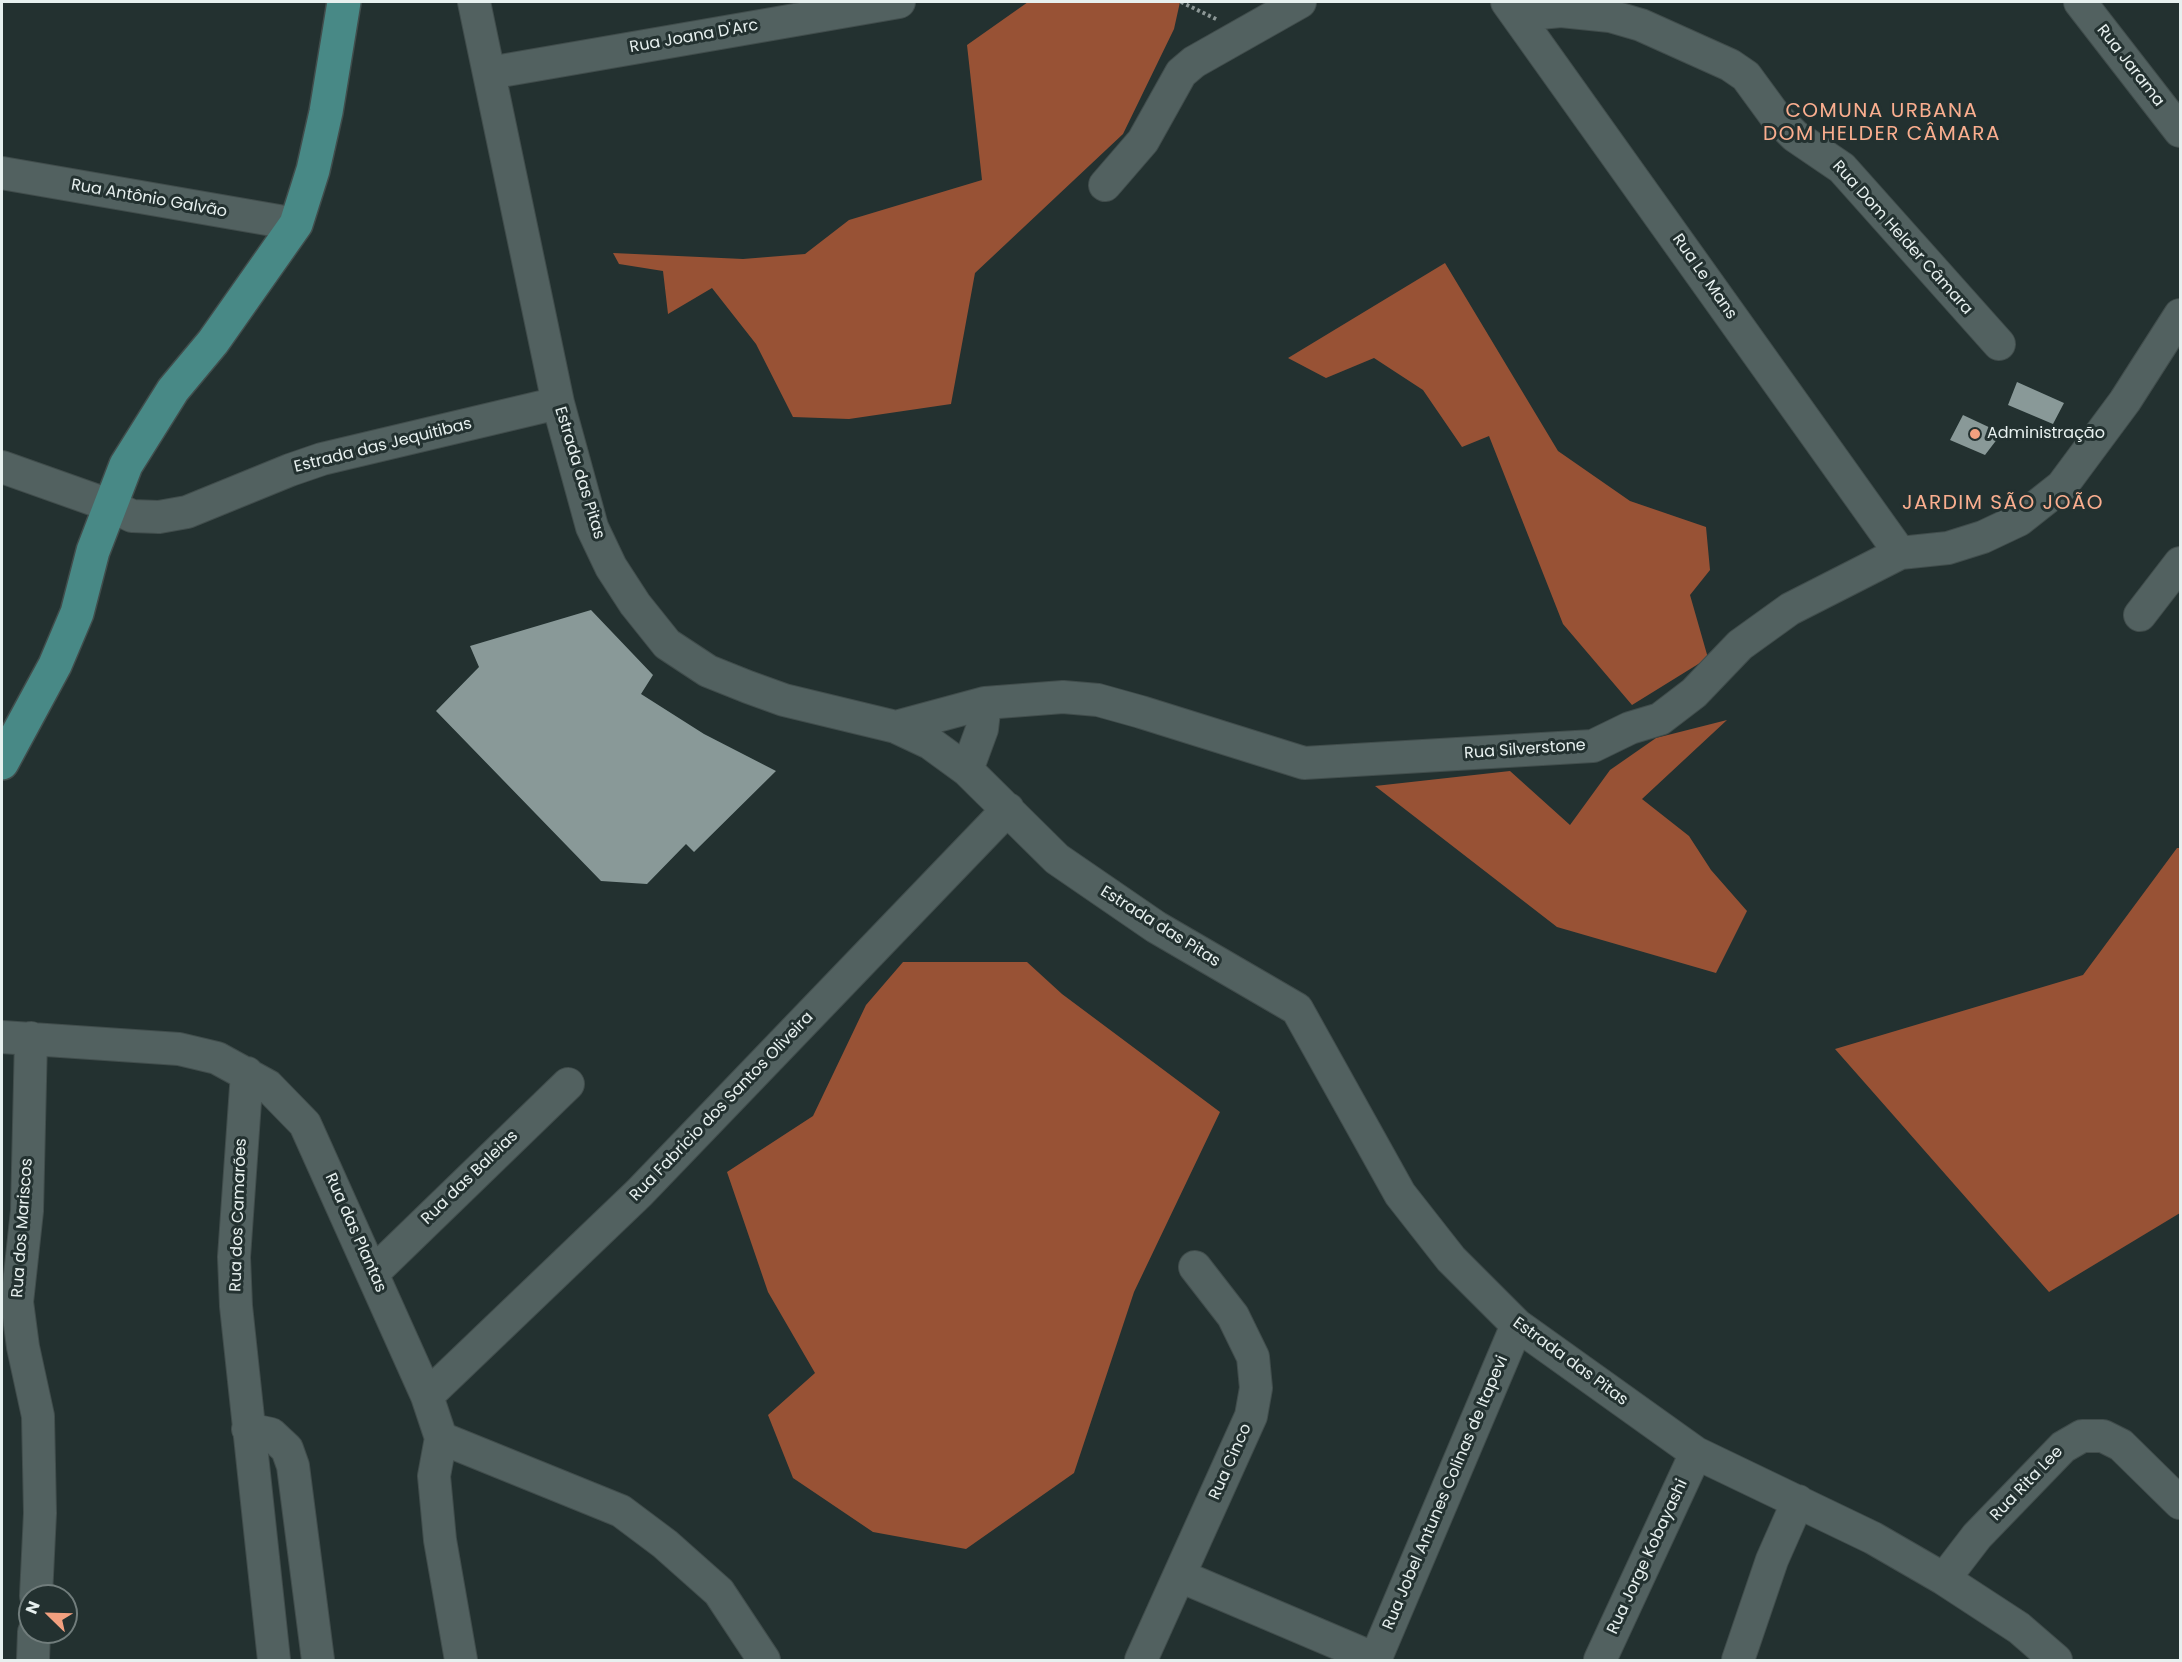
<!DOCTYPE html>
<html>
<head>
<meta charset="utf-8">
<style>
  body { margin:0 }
  #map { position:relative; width:2182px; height:1662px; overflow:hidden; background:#233130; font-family:Poppins,sans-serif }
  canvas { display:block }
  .frame { position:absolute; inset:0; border:3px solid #e7f0ef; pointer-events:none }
  .north { position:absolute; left:18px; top:1584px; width:60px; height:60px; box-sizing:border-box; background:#233130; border:2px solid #717d7c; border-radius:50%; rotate:293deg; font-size:16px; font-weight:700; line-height:24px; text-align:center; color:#e7f0ef }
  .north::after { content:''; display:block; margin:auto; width:21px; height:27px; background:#f2a07f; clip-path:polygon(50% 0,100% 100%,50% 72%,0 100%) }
</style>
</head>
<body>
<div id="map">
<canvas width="2182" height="1662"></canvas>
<div class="frame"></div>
<div class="north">N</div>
</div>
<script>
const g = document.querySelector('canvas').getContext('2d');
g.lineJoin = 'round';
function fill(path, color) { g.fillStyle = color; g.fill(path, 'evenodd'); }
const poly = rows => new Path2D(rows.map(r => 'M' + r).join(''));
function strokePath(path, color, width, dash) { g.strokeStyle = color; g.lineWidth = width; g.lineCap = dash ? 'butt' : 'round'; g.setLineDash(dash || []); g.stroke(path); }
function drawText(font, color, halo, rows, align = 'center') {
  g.font = font + ' Poppins,sans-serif'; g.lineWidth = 6; g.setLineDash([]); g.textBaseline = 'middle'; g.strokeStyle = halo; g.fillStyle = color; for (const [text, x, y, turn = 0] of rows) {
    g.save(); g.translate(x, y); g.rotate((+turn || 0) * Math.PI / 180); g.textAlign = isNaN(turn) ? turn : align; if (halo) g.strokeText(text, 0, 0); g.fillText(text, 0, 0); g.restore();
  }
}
fill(poly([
  [1028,2,1180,2,1174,29,1123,134,975,273,951,404,849,419,793,417,756,344,712,288,668,314,663,271,619,264,613,253,743,259,805,254,849,220,982,180,967,45],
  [1445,263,1558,451,1630,501,1706,527,1710,570,1690,595,1708,658,1632,705,1563,624,1489,436,1462,447,1423,390,1374,358,1326,378,1288,358],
  [1727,720,1642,799,1689,836,1711,870,1747,911,1716,973,1557,927,1375,786,1510,771,1570,825,1610,770,1656,738],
  [2177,848,2180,848,2180,1213,2049,1292,1835,1049,2083,975],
  [903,962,1027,962,1062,994,1220,1112,1134,1292,1074,1473,966,1549,873,1532,793,1478,768,1415,815,1373,768,1292,727,1172,813,1116,866,1005]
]), '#985235');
fill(poly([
  [2017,382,2064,403,2053,424,2008,405],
  [1963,415,1995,430,1998,438,1985,455,1950,440],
  [591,610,653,675,641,694,704,734,776,771,694,852,686,844,647,884,601,881,436,711,479,667,470,646]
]), '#899998');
const minor = poly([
  [474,2,558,403,592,527,611,567,635,604,667,644,708,671,748,687,784,700,896,727,930,743,967,770,1057,859,1156,927,1297,1009,1400,1194,1451,1259,1517,1325,1696,1453,1873,1538,1944,1579,2019,1628,2056,1660],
  [1507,2,1900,553],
  [2080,2,2180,131],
  [1518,15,1561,11,1610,16,1641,25,1730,65,1746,76,1776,117,1795,136,1842,168,1999,344],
  [489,73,899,2],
  [2,173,296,224],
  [1105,185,1143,141,1181,73,1194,62,1300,2],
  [2,467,109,505,132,516,159,517,187,512,290,470,322,459,558,403],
  [2140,615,2180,563],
  [896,727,985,703,1063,697,1098,700,1141,712,1304,763,1593,746,1630,728,1660,719,1694,693,1740,645,1790,609,1900,553,1948,548,1983,537,2019,520,2062,486,2125,401,2180,315],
  [967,770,982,729,985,703],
  [2,1037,179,1049,217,1058,268,1086,305,1124,427,1396,441,1438,434,1476,440,1540,461,1660],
  [31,1038,27,1211,17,1302,23,1347,38,1416,40,1513,36,1596],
  [247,1073,234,1257,236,1306,274,1660],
  [373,1273,568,1084],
  [427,1396,639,1193,1008,809],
  [248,1429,271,1434,287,1449,293,1466,318,1660],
  [441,1438,621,1511,665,1544,719,1592,764,1660],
  [1180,1576,1375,1659],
  [1944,1579,1977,1536,2063,1447,2082,1436,2103,1436,2121,1445,2180,1503],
  [33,1660,34,1632],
  [1141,1660,1251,1416,1256,1388,1253,1357,1233,1316,1195,1267],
  [1375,1660,1517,1325],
  [1600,1660,1696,1453],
  [1738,1660,1772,1560,1798,1501]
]);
const major = poly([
  [2,763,55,665,77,613,93,551,126,465,173,390,213,342,296,224,313,170,326,112,344,2]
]);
strokePath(minor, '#414d4c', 34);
strokePath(major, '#414d4c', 36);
strokePath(poly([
  [1181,2,1218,20]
]), '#8c9796', 4, [3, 3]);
strokePath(minor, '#526160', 32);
strokePath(major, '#488986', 33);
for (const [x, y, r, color] of [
  [1975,434,6,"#f2a07f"]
]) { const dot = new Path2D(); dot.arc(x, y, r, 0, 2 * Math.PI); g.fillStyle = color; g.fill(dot); strokePath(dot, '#233130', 2); }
drawText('16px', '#e7f0ef', '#233130', [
  ["Rua Joana D'Arc",694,37,-10],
  ["Rua Jarama",2130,66,52],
  ["Rua Antônio Galvão",149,199,10],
  ["Rua Dom Helder Câmara",1902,238,48],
  ["Rua Le Mans",1704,277,55],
  ["Estrada das Jequitibas",383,446,-14],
  ["Estrada das Pitas",579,473,73],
  ["Rua Silverstone",1525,750,-4],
  ["Estrada das Pitas",1160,927,32],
  ["Rua Fabricio dos Santos Oliveira",722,1107,-46],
  ["Rua das Baleias",470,1178,-44],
  ["Rua dos Camarões",239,1215,-88],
  ["Rua dos Mariscos",23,1228,-86],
  ["Rua das Plantas",355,1233,66],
  ["Estrada das Pitas",1570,1362,36],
  ["Rua Cinco",1231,1462,-66],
  ["Rua Rita Lee",2027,1484,-46],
  ["Rua Jobel Antunes Colinas de Itapevi",1446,1493,-67],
  ["Rua Jorge Kobayashi",1648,1557,-65]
]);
drawText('16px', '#e7f0ef', '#233130', [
  ["Administração",1987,434]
], 'left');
g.letterSpacing = '1.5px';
drawText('20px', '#faae8f', '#233130', [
  ["COMUNA URBANA",1882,112],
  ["DOM HELDER CÂMARA",1882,135],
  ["JARDIM SÃO JOÃO",2003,504]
]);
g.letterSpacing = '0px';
</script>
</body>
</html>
